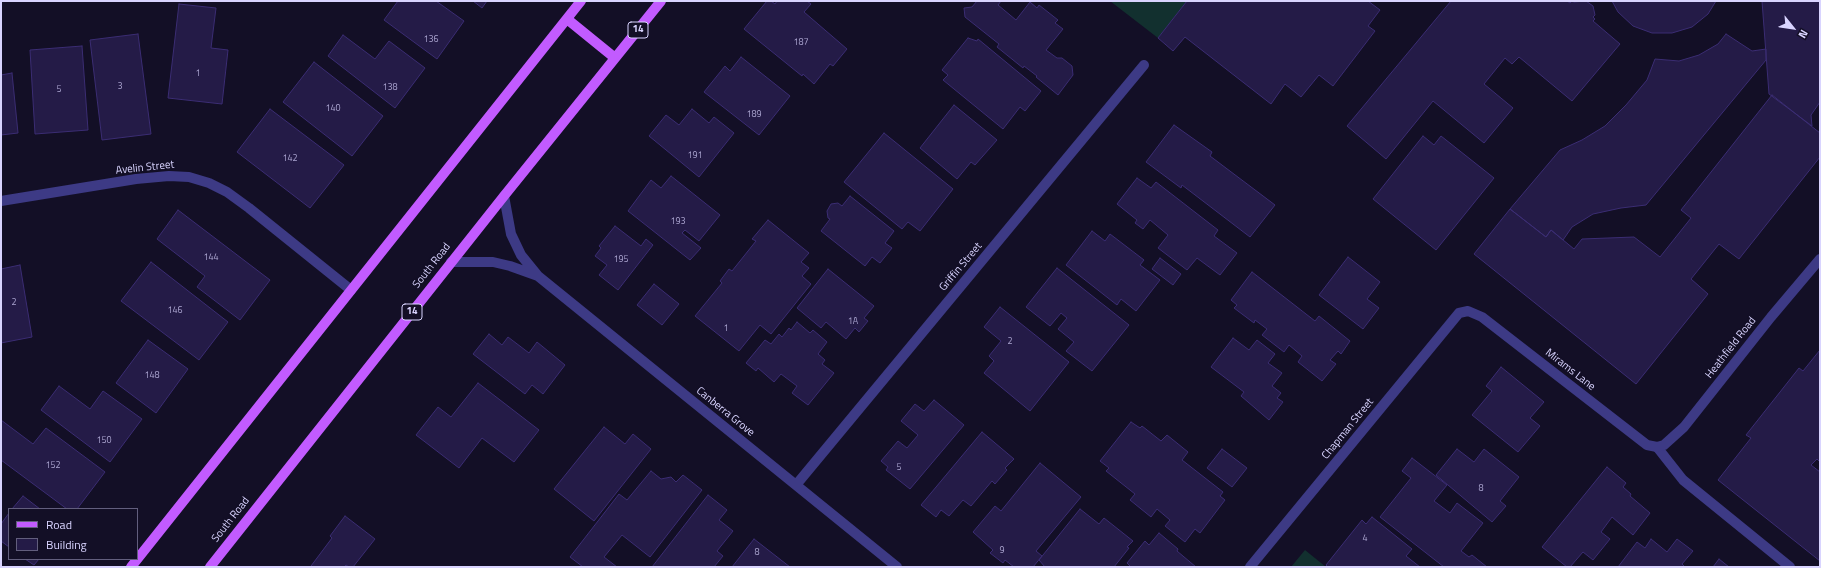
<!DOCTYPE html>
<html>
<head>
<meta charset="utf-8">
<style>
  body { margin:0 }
  #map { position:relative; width:1821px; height:568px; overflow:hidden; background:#130f26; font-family:"Titillium Web",sans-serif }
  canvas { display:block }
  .frame { position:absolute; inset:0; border:2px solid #d9d4ff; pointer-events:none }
  .legend { position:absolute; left:8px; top:508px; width:130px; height:52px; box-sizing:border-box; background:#130f26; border:1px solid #625e7d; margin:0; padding:5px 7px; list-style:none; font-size:12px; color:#d9d4ff }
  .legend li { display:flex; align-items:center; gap:8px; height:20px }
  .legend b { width:20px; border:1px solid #625e7d }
  .north { position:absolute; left:1773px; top:8px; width:40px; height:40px; -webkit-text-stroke:3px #130f26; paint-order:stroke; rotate:120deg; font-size:11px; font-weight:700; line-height:16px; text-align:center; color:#d9d4ff }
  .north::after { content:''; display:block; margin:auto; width:14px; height:18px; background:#d9d4ff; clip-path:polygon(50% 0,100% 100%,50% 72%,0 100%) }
</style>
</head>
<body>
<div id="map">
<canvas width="1821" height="568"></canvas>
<div class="frame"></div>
<ul class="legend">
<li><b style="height:5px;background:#c25bff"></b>Road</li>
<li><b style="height:11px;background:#241b47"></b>Building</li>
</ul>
<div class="north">N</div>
</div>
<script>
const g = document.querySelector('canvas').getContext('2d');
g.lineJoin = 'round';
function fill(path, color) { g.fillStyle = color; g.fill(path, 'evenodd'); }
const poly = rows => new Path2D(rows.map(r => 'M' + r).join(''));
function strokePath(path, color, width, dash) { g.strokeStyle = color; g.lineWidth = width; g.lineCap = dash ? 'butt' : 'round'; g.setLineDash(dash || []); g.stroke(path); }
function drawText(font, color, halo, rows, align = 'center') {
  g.font = font + ' "Titillium Web",sans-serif'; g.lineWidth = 3.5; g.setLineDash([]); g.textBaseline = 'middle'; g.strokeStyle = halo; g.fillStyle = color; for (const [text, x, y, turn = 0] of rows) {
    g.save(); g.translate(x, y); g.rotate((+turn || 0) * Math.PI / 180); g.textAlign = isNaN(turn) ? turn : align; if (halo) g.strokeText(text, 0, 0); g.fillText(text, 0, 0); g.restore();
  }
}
fill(poly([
  [1110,1,1187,1,1158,38],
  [1305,550,1326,567,1291,567]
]), '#12302f');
const building = poly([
  [398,1,436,1,464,21,437,59,384,20,398,1],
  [473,1,487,1,482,8,473,1],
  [767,1,771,1,775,4,777,1,807,1,811,4,804,12,847,49,833,66,830,64,814,84,803,74,802,76,744,29,767,1],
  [977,1,1001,1,998,5,1016,20,1030,2,1037,8,1039,5,1058,20,1055,23,1063,29,1046,50,1057,58,1062,58,1072,66,1073,75,1058,95,1036,77,1037,76,1024,66,1023,68,997,47,999,44,965,17,964,8,972,7,977,1],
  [1187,1,1368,1,1380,10,1368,26,1375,31,1333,86,1319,75,1301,97,1285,84,1271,104,1185,37,1173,51,1158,38,1187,1],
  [1451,1,1567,1,1570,3,1572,1,1574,2,1586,1,1593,6,1595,15,1593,17,1595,19,1593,21,1620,44,1572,101,1519,57,1512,64,1505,58,1484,84,1513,108,1484,143,1433,101,1386,159,1347,126,1451,1],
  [1612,1,1716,1,1708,14,1692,27,1672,33,1652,33,1633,26,1618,12,1612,1],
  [1762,1,1820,1,1820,102,1811,115,1812,126,1769,94,1762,1],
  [179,4,216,8,211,48,228,50,222,104,168,98,179,4],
  [138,34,151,134,102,140,90,40,138,34],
  [1726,34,1752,51,1766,49,1766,60,1646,205,1621,208,1593,214,1572,227,1563,240,1551,230,1546,237,1510,209,1560,150,1582,140,1605,126,1626,105,1647,80,1655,59,1679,61,1699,55,1718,44,1726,34],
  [343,35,375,59,389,41,425,68,395,108,328,56,343,35],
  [968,38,977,41,978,39,1041,91,1025,111,1020,107,1003,129,943,80,948,75,942,70,968,38],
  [82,46,88,130,35,134,30,50,82,46],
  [741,57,790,96,759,135,704,92,725,66,730,71,741,57],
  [314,62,383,116,352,156,283,102,314,62],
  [12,73,18,133,1,135,1,75,12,73],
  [1772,95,1820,133,1820,157,1739,259,1719,244,1691,279,1708,294,1636,384,1474,254,1510,209,1546,237,1551,230,1574,249,1582,239,1634,237,1660,257,1691,218,1681,210,1772,95],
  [954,105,997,140,975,165,971,162,957,179,920,148,954,105],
  [270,109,344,165,310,208,237,152,270,109],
  [692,109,709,123,714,117,734,133,699,177,649,136,666,115,679,125,692,109],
  [1174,125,1212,152,1210,156,1275,205,1250,237,1182,185,1181,188,1146,162,1174,125],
  [884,133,953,189,920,231,908,222,902,229,844,182,884,133],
  [1423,136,1434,145,1441,136,1494,178,1436,250,1373,199,1423,136],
  [671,176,720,215,699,241,685,230,682,233,701,248,690,260,628,211,651,180,661,188,671,176],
  [1137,178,1151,188,1156,182,1218,230,1214,236,1237,253,1220,275,1197,258,1187,270,1158,248,1168,235,1150,220,1143,229,1135,223,1137,220,1117,204,1137,178],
  [850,196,894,231,885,243,892,248,880,263,872,257,865,266,821,231,830,219,828,218,827,211,831,204,838,203,842,206,850,196],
  [178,210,270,280,240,320,197,287,205,276,157,239,178,210],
  [768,220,809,253,801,262,809,268,802,276,811,284,771,334,760,325,739,351,695,316,722,283,720,281,729,269,732,271,756,241,752,239,768,220],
  [615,226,641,246,646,239,653,245,618,290,599,275,607,265,595,256,601,248,599,246,615,226],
  [1092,231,1105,241,1110,234,1144,260,1140,265,1160,280,1136,311,1121,299,1117,305,1066,265,1092,231],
  [1348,257,1380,282,1367,299,1379,308,1363,329,1319,295,1348,257],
  [1160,258,1181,274,1173,285,1152,269,1160,258],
  [151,262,228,322,199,360,121,301,151,262],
  [20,265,32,337,1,343,1,269,20,265],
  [1057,268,1129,325,1092,371,1066,351,1074,342,1058,329,1067,318,1061,313,1050,326,1026,307,1057,268],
  [828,269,874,306,864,318,868,321,859,332,855,328,846,339,826,322,821,328,797,308,828,269],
  [1252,272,1315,321,1319,316,1350,341,1341,354,1338,351,1330,360,1336,364,1322,381,1298,362,1302,356,1289,345,1284,352,1262,335,1267,329,1255,320,1254,323,1234,308,1237,305,1231,300,1252,272],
  [654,284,679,304,662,325,637,305,654,284],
  [1000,307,1069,362,1030,411,984,373,994,361,989,356,1001,341,984,327,1000,307],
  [797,322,810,333,813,330,827,342,818,354,825,360,822,364,834,373,808,405,792,393,797,386,781,374,774,382,758,368,756,371,746,363,765,340,771,344,779,334,782,337,789,328,791,330,797,322],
  [489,334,502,345,508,337,529,353,537,342,565,365,543,394,532,385,525,394,473,354,489,334],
  [1233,338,1249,350,1257,340,1275,354,1268,363,1282,373,1272,386,1281,393,1277,398,1283,402,1269,420,1241,396,1244,392,1211,367,1233,338],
  [148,340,188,369,156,413,116,383,148,340],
  [1820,350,1820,462,1817,459,1811,465,1820,472,1820,561,1718,480,1751,438,1746,435,1799,368,1803,371,1820,350],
  [1501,367,1544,402,1530,418,1540,426,1518,452,1472,415,1492,391,1486,386,1501,367],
  [478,383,539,430,514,462,482,438,459,468,416,435,438,407,451,417,478,383],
  [59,386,90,409,103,391,142,419,110,462,41,410,59,386],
  [934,400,964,425,910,489,886,470,888,467,881,461,898,441,907,448,918,435,901,421,915,404,924,411,934,400],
  [1,420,33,444,46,428,105,472,77,509,67,509,1,460,1,420],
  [1131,422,1140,428,1142,426,1161,441,1167,435,1188,452,1182,460,1223,492,1220,496,1225,500,1200,533,1195,529,1185,542,1165,526,1170,520,1157,509,1151,517,1130,500,1135,494,1106,471,1109,468,1100,461,1131,422],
  [604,427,625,444,633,434,651,449,594,521,554,489,604,427],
  [982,432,1014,459,1005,468,1007,470,995,484,992,481,971,506,963,500,949,516,941,510,936,517,921,505,982,432],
  [1222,449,1247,468,1232,487,1207,468,1222,449],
  [1457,449,1474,462,1484,449,1519,477,1500,501,1506,506,1492,522,1436,475,1457,449],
  [1412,458,1447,485,1434,501,1450,513,1457,503,1483,523,1461,551,1469,557,1472,555,1487,567,1444,567,1380,517,1411,478,1402,471,1412,458],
  [1040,463,1081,497,1036,551,1042,556,1033,567,1014,567,1005,560,1003,563,990,553,993,550,973,532,995,506,1001,511,1040,463],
  [1607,467,1626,483,1623,487,1631,494,1630,496,1650,513,1633,535,1612,517,1601,532,1610,539,1593,560,1583,552,1570,567,1567,567,1542,547,1607,467],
  [651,471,661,479,671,477,676,482,683,475,702,490,650,557,622,535,604,557,617,567,583,567,570,557,619,494,627,500,651,471],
  [708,495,727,510,719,520,733,531,717,551,723,556,714,567,652,567,708,495],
  [23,496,40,509,12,509,23,496],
  [1080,509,1099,524,1104,518,1133,541,1127,547,1129,548,1114,567,1045,567,1039,560,1080,509],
  [9,513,9,547,1,541,1,524,9,513],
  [345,516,375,539,353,567,349,567,346,565,344,567,313,567,311,566,332,538,330,536,345,516],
  [1372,517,1412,549,1406,556,1420,567,1328,567,1326,565,1362,520,1366,524,1372,517],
  [1159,533,1178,549,1177,551,1196,567,1131,567,1127,563,1145,541,1149,545,1159,533],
  [754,539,790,567,732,567,754,539],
  [1651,539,1667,552,1677,539,1693,551,1682,564,1685,567,1618,567,1637,542,1645,548,1651,539],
  [25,559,39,559,34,565,25,559],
  [1719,559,1729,567,1713,567,1719,559]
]);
fill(building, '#241b47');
strokePath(building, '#3b2d73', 1);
strokePath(poly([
  [1657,447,1683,480,1790,567]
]), '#3d3a85', 10);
strokePath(poly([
  [504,196,511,234,521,255,538,276,897,567],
  [1,201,136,179,169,176,189,177,209,183,227,192,249,208,351,290],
  [451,262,493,262,510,266,538,276],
  [796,485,1144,65],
  [1250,567,1459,313,1468,311,1482,317,1647,445,1657,447,1664,445,1684,427,1771,317,1820,259]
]), '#3d3a85', 10);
strokePath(poly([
  [567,19,615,58],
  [131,567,581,1],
  [210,567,504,196,661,1]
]), '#c25bff', 10);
drawText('9px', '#aca6d1', null, [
  ["136",431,40],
  ["187",801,43],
  ["1",198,74],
  ["3",120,87],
  ["138",390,88],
  ["5",59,90],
  ["140",333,109],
  ["189",754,115],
  ["191",695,156],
  ["142",290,159],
  ["193",678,222],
  ["144",211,258],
  ["195",621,260],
  ["2",14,303],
  ["146",175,311],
  ["1A",853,322],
  ["1",726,329],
  ["2",1010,342],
  ["148",152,376],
  ["150",104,441],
  ["152",53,466],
  ["5",899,468],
  ["8",1481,489],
  ["4",1365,539],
  ["9",1002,551],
  ["8",757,553]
]);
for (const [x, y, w] of [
  [638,30,20],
  [412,312,20]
]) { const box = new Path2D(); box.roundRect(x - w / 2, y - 8, w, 16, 3); g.fillStyle = '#130f26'; g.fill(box); strokePath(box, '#d9d4ff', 1); }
drawText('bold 10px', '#d9d4ff', null, [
  ["14",638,30],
  ["14",412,312]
]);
drawText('11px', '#d9d4ff', '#130f26', [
  ["Avelin Street",145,168,-6],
  ["South Road",432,266,-52],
  ["Griffin Street",961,267,-50],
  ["Heathfield Road",1731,348,-52],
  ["Mirams Lane",1570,370,38],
  ["Canberra Grove",725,412,39],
  ["Chapman Street",1348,429,-51],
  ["South Road",231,520,-52]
]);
</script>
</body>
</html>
